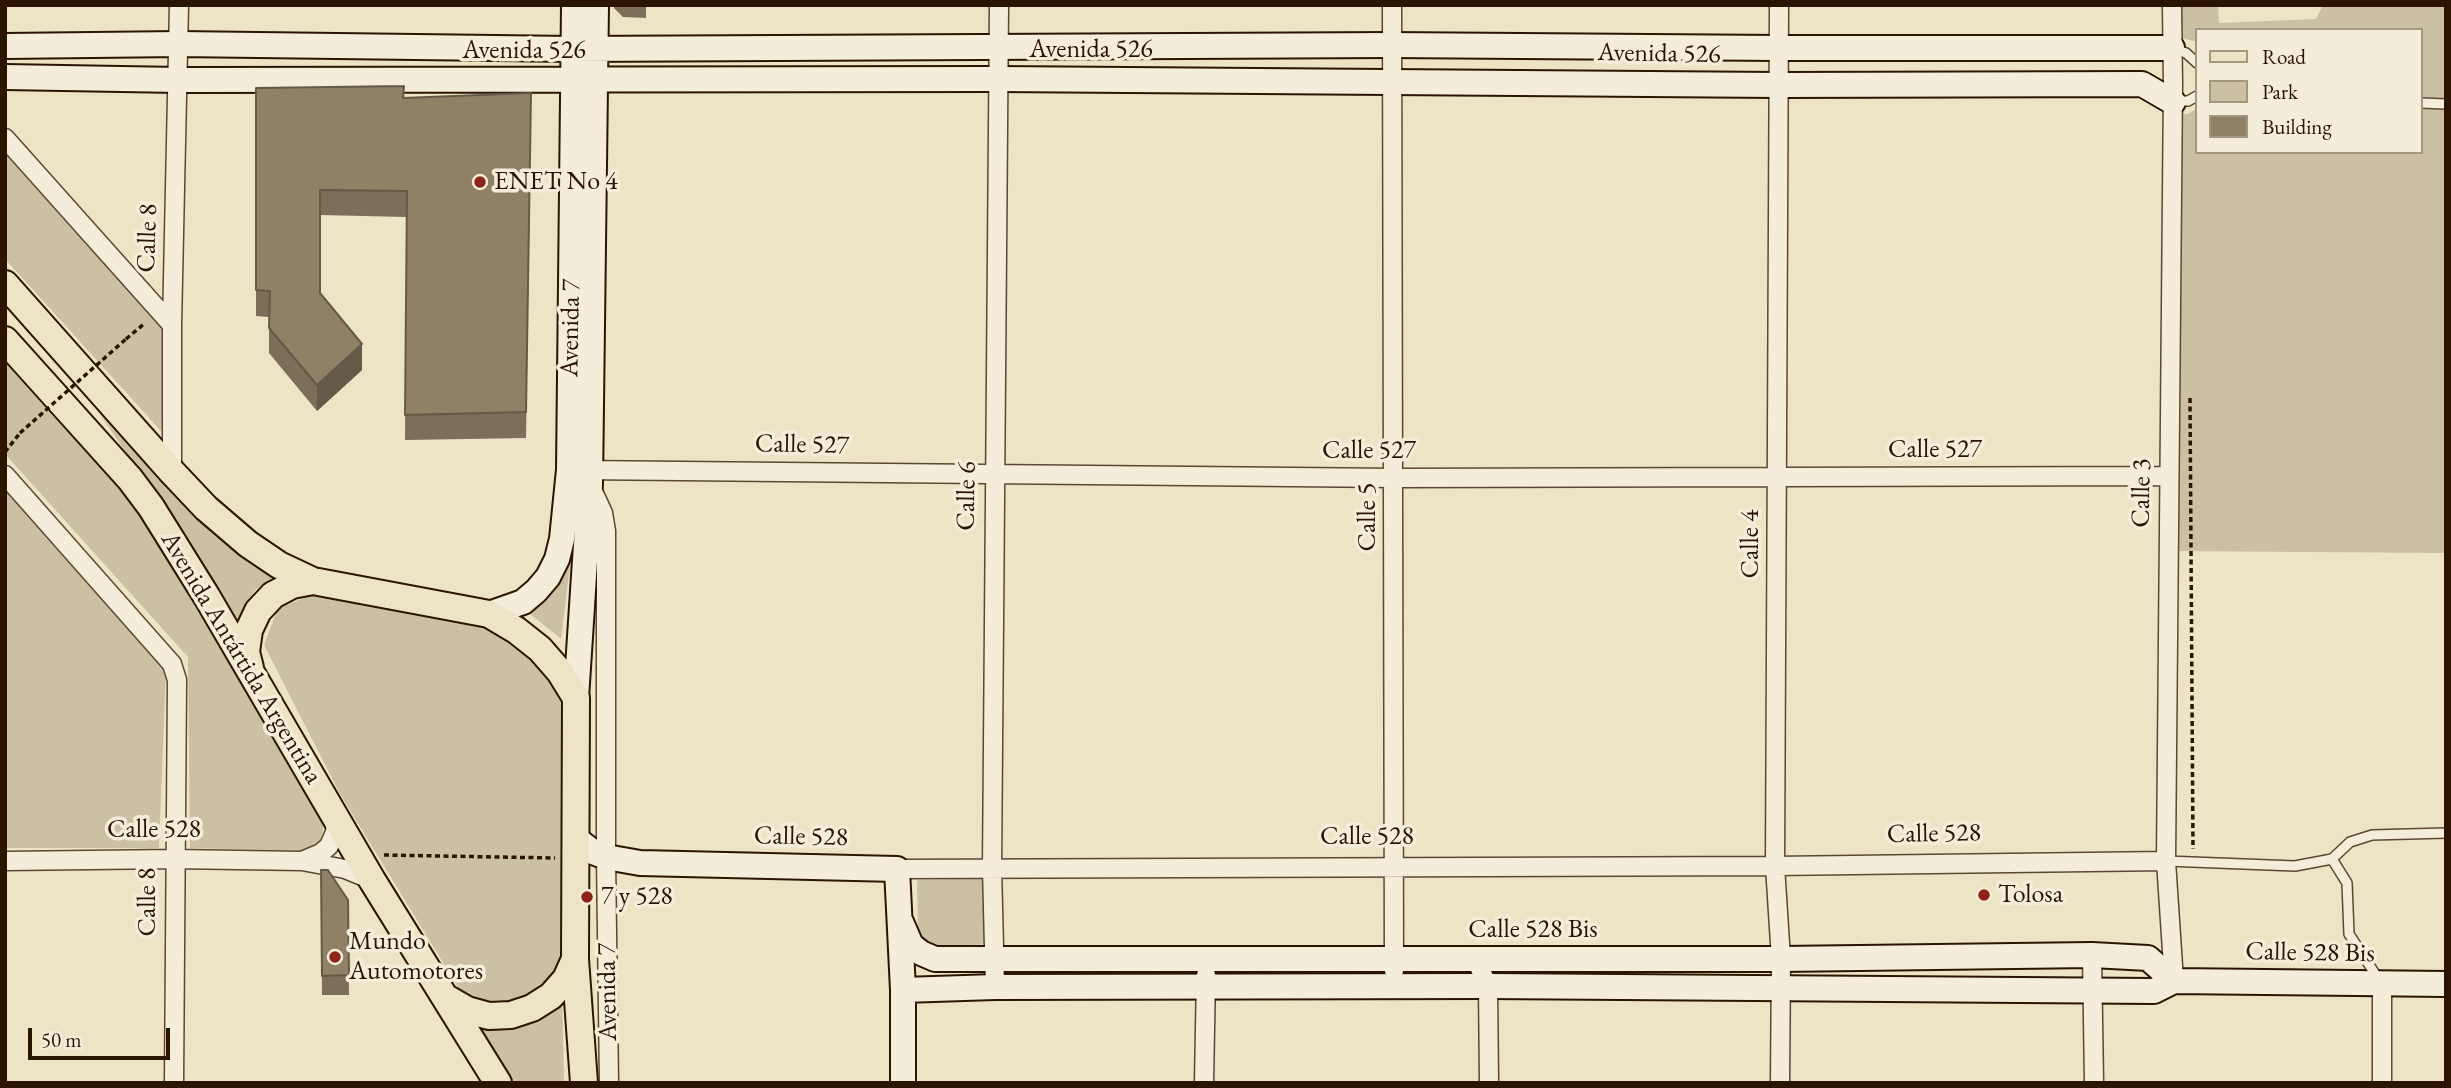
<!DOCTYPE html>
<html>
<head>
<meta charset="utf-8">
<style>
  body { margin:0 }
  #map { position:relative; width:2451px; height:1088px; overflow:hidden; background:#ede3c5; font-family:"EB Garamond",serif }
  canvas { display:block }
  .frame { position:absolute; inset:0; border:7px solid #2b1500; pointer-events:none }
  .legend { position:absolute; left:2195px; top:28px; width:228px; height:126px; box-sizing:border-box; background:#f3edd9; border:2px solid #a39782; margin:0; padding:9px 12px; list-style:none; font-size:21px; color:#2b1500 }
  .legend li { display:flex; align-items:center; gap:14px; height:35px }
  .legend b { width:35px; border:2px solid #a39782 }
  .scale { position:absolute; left:28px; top:1028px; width:142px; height:32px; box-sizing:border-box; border:4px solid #2b1500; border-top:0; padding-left:9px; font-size:21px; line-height:24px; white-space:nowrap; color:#2b1500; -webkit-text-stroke:5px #f3edd9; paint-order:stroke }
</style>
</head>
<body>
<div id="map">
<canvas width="2451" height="1088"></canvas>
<div class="frame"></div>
<ul class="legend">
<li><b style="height:9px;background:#ede3c5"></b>Road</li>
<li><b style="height:19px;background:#ccc0a4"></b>Park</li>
<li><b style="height:19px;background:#908066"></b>Building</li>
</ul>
<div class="scale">50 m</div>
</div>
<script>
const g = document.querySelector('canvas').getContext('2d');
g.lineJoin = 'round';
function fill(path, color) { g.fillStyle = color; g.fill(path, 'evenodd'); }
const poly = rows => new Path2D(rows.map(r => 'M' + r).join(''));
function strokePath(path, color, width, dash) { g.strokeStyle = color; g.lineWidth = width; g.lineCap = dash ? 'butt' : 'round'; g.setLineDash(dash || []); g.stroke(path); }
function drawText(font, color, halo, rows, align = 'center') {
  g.font = font + ' "EB Garamond",serif'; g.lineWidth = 7; g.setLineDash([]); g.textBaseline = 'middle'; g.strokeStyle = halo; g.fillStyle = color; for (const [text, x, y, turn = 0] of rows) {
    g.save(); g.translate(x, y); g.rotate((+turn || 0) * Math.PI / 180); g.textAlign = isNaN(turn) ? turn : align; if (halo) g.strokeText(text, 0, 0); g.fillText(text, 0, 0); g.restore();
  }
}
fill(poly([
  [2173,5,2218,5,2219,23,2316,19,2323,5,2446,5,2446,553,2170,551,2173,115,2188,114,2197,108,2197,152,2421,152,2421,30,2197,30,2197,42,2172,35],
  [5,151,167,330,161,431,5,259],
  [5,359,123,489,325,817,321,840,305,851,190,848,188,657,5,454],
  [98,411,225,541,278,574,254,591,240,623],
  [5,490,166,670,159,848,5,848],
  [578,501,561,639,524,609],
  [314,594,494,628,534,653,562,694,563,960,533,996,495,1007,464,997,340,794,264,645,278,608],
  [988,878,990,944,931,947,918,936,917,880],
  [562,993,564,1083,513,1083,477,1022]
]), '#ccc0a4');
const lane = poly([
  [2172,48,2186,53,2197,63],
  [2175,101,2188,101,2197,96],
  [2421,103,2446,104],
  [2332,859,2347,883,2349,934,2379,980],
  [2166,861,2295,866,2332,859,2350,842,2372,835,2446,833]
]);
const street = poly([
  [1392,5,1394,971],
  [1779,5,1775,866,1781,959,1780,1083],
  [2172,5,2173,84,2166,861,2174,981],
  [5,138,172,325],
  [579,470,1394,478,2168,476],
  [172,472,172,325,179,5],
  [5,475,172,664,177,680,174,1083],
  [591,487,603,513,606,531,606,857,609,1083],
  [5,861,174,859,302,861,345,869,372,880],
  [302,861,321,853,329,846,335,832,336,819],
  [897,869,1775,866,2166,861],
  [2092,955,2094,1083],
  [1476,960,1488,986,1489,1083],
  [995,987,992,868,999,5],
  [1204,1083,1206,975],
  [2382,1083,2382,984]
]);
const secondary = poly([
  [5,46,179,44,573,49,1391,45,1779,48,2172,48],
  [5,77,179,80,998,79,1778,85,2142,84,2173,102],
  [489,614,523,602,536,591,548,577,557,559,562,539,569,470,574,5],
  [576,698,590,484,596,5],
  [575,838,593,852,606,857,640,863,897,869,903,990,903,1083],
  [901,922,911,945,921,953,935,959,1781,959,2092,955,2148,958,2174,981],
  [903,990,995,987,1488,986,2154,991,2174,981,2446,984]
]);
const primary = poly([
  [5,284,172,472,206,508,248,544,279,565,313,581,489,614,516,630,540,649,560,672,576,698,575,959,584,1083],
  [5,340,130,479,151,507,207,597,372,880,498,1083],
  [250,668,246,652,249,630,258,611,273,595,292,585,313,581],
  [448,999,467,1010,489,1016,511,1015,532,1008,551,996,566,979,575,959]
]);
strokePath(lane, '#5c4831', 12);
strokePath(street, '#5c4831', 21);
strokePath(secondary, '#2b1500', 28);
strokePath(primary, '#2b1500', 30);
strokePath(poly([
  [126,339,145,323],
  [2190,398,2193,849],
  [5,452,20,433],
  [384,855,555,858]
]), '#2b1500', 3.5, [5, 3.5]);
strokePath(lane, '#f3edd9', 9);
strokePath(street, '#f3edd9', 18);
strokePath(secondary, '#f3edd9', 24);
strokePath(primary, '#ede3c5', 26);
strokePath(poly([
  [20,433,126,339]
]), '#2b1500', 3.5, [5, 3.5]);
fill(poly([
  [614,5,646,5,646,18,623,17,614,8],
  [256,88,404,98,531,118,526,438,405,440,407,217,320,215,320,293,362,370,317,411,269,353,269,317,256,316],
  [321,870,348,900,349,995,322,995]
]), '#7c6e58');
fill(poly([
  [362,344,362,370,317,411,317,385]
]), '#655a47');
const building = poly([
  [404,86,403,98,531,93,526,412,405,415,407,191,320,190,320,293,362,344,317,385,269,328,270,291,256,290,256,88,404,86],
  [321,870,328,870,348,900,349,975,322,976,321,870]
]);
fill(building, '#908066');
strokePath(building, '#655a47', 2);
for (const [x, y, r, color] of [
  [480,182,7,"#8f2418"],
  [1984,895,7,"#8f2418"],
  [587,897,7,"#8f2418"],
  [335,957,7,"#8f2418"]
]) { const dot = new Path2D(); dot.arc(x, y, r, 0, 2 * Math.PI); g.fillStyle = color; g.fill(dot); strokePath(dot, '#f3edd9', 2.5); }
drawText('26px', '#2b1500', '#f3edd9', [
  ["Avenida 526",1091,50],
  ["Avenida 526",524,51],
  ["Avenida 526",1659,54,1],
  ["Calle 8",148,238,-88],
  ["Avenida 7",571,328,-89],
  ["Calle 527",802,445,1],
  ["Calle 527",1935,450],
  ["Calle 527",1369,451],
  ["Calle 3",2142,493,-89],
  ["Calle 6",967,496,-89],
  ["Calle 5",1368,517,-90],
  ["Calle 4",1751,544,-90],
  ["Avenida Antártida Argentina",241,658,59],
  ["Calle 528",154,830],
  ["Calle 528",1934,834,-1],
  ["Calle 528",801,837,1],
  ["Calle 528",1367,837],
  ["Calle 8",148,902,-90],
  ["Calle 528 Bis",1533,930],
  ["Calle 528 Bis",2310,953,1],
  ["Avenida 7",608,992,-91]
]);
drawText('26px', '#2b1500', '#f3edd9', [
  ["ENET No 4",494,182],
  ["Tolosa",1998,895],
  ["7 y 528",601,897],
  ["Mundo",349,942],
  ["Automotores",349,972]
], 'left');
</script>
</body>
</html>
